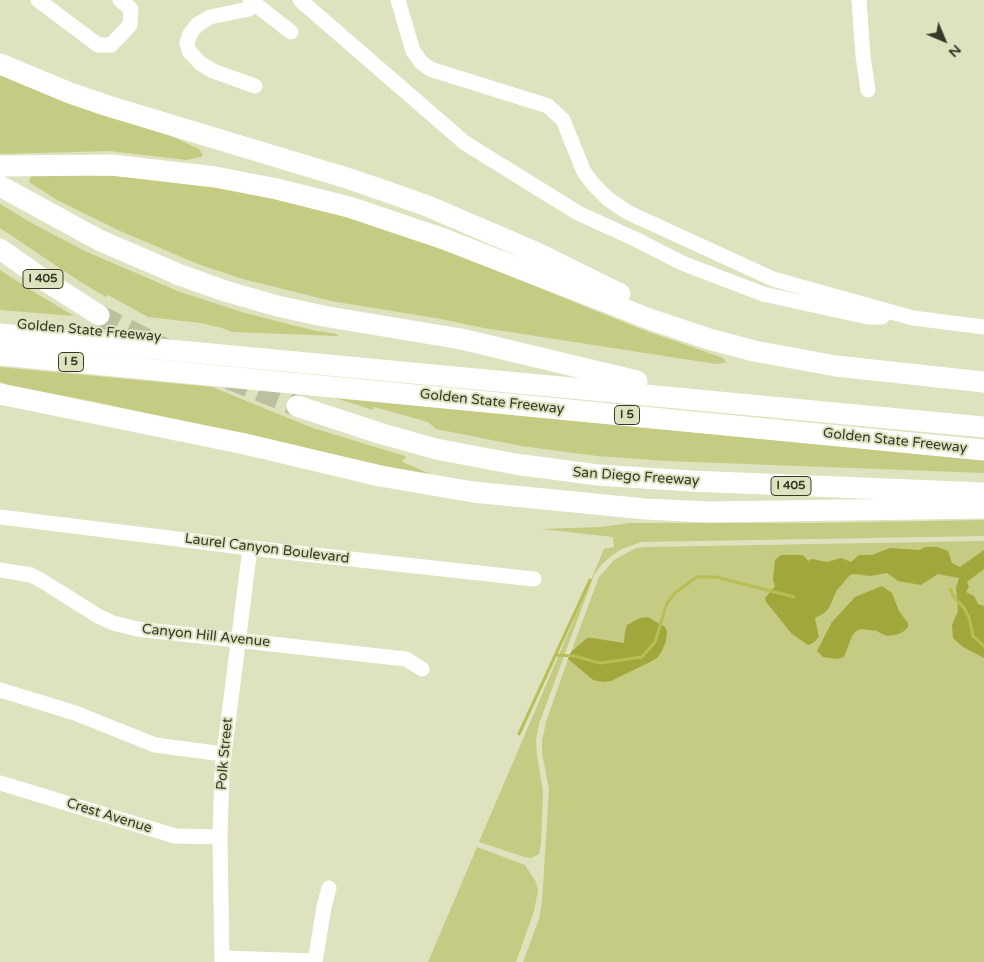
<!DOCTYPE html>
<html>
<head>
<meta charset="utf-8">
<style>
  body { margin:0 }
  #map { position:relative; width:984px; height:962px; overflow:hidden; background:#dfe2be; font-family:"Varela Round",sans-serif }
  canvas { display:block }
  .north { position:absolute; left:919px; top:15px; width:50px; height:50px; -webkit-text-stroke:4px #dfe2be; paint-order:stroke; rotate:135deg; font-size:14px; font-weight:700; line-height:20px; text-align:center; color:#37382a }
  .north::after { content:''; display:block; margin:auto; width:18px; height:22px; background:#37382a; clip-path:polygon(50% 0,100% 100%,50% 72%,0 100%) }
</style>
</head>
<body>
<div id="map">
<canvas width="984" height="962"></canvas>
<div class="north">N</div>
</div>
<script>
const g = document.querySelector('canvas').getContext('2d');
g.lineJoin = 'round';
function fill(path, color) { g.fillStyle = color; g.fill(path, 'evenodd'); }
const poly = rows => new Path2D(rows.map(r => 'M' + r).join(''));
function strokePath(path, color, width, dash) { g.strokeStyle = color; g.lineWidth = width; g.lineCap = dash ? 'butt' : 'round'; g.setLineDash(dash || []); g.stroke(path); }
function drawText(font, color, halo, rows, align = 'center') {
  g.font = font + ' "Varela Round",sans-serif'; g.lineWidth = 4; g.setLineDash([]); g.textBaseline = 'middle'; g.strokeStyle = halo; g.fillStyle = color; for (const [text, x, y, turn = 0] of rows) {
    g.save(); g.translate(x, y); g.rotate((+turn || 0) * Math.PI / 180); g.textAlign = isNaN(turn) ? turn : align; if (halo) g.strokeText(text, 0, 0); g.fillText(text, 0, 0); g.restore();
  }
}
fill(poly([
  [0,73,145,124,199,149,203,155,201,157,186,160,110,151,0,154],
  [66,173,159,179,244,191,379,225,483,265,638,328,723,358,726,362,724,363,716,364,484,328,441,319,331,301,243,279,198,264,120,231,57,200,29,182,30,178,33,175],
  [0,204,35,225,87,252,180,292,245,313,312,330,337,334,338,336,232,332,222,328,201,323,148,317,108,295,106,297,79,281,0,228],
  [0,270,34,292,74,316,0,310],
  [0,367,212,387,313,428,405,456,406,458,402,460,403,462,428,473,425,475,96,402,9,385,0,382],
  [335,398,984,460,984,473,667,461,597,456,521,446,436,429,428,422,374,407,373,410],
  [984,520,984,536,641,542,622,549,611,556,602,564,594,575,539,724,536,740,537,755,543,792,541,844,539,854,531,858,524,857,479,842,604,549,614,547,613,537,541,529,601,527,630,523,815,523],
  [984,541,984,962,523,962,539,919,542,902,549,789,542,753,542,741,546,722,568,659,593,680,657,622,648,617,640,618,625,632,625,644,593,638,571,652,599,577,614,560,636,548,646,547],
  [477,847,525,865,536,882,538,891,534,911,516,962,428,962]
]), '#c5cb82');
fill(poly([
  [925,547,937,547,948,551,952,563,960,567,984,550,984,569,967,582,969,587,966,592,974,596,978,604,984,606,984,658,963,647,953,638,952,625,958,611,956,588,959,578,938,574,921,585,898,581,887,573,870,576,855,574,850,575,837,590,829,608,823,614,815,618,819,637,813,643,808,645,792,634,766,602,765,598,775,586,773,580,775,560,781,555,801,555,804,556,808,561,812,559,827,562,841,558,851,562,859,555,872,555,890,548,920,550],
  [882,586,892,593,899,611,908,623,908,627,904,631,899,634,888,636,882,634,877,631,861,629,856,631,852,636,844,657,837,659,823,657,817,651,832,622,855,597],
  [648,617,665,627,667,631,666,641,662,651,657,658,648,663,611,681,603,682,593,680,568,659,571,652,587,638,593,638,624,643,625,632,627,625,640,618]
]), '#a2a73c');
strokePath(poly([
  [950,589,954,597,964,608,969,617,973,636,984,646],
  [556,655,574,656,600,663,642,657,655,642,667,603,676,592,697,577,716,577,794,597],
  [519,734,590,580]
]), '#b8be55', 3);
strokePath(poly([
  [99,315,168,350],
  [229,379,297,406]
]), '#bdc0a0', 21, [21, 11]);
strokePath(poly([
  [38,0,98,45,111,45,130,25,131,9,120,0],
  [250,0,291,32],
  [300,0,465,143,578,213,635,239,682,263,763,294,868,317,882,317,887,311],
  [398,0,413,51,421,62,430,69,548,106,563,120,584,172,594,185,608,199,627,212,773,279,913,318,984,327],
  [859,0,863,56,868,90],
  [255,86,213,71,200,63,189,51,187,43,190,34,197,25,210,17,249,9,255,4],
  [0,517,250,548,534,579],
  [0,570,31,575,44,582,98,616,113,623,137,629,406,659,422,669],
  [0,690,75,713,155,745,223,754],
  [0,783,175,836,220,837],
  [222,958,315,961],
  [222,962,220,837,222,770,250,548],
  [315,962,324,907,329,888]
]), '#fff', 15);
strokePath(poly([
  [0,64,70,93,108,106,350,179,425,205,537,253,620,294],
  [0,166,112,165,215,177,277,189,349,207,444,239,652,320,709,339,754,351,836,366,984,382],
  [0,186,99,240,180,275,225,291,277,306,323,316,461,339,637,381],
  [0,249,47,282,99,315],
  [0,334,984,427],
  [0,355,984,450],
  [0,394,245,444,380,476,473,492,645,509,708,512,984,508],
  [297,406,379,433,436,449,515,464,598,475,691,481,984,493]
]), '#fff', 21);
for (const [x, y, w] of [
  [43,279,40],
  [71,362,25],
  [627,415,25],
  [791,486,40]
]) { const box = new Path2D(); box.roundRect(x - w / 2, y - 9.5, w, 19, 4); g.fillStyle = '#dfe2be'; g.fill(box); strokePath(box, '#37382a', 1); }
drawText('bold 12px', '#37382a', null, [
  ["I 405",43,279],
  ["I 5",71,362],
  ["I 5",627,415],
  ["I 405",791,486]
]);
drawText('14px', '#37382a', '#dfe2be', [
  ["Golden State Freeway",89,331,5],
  ["Golden State Freeway",492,402,6],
  ["Golden State Freeway",895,441,6],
  ["San Diego Freeway",636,477,4],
  ["Laurel Canyon Boulevard",267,549,7],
  ["Canyon Hill Avenue",206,636,6],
  ["Polk Street",225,754,-85],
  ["Crest Avenue",109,816,17]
]);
</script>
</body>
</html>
